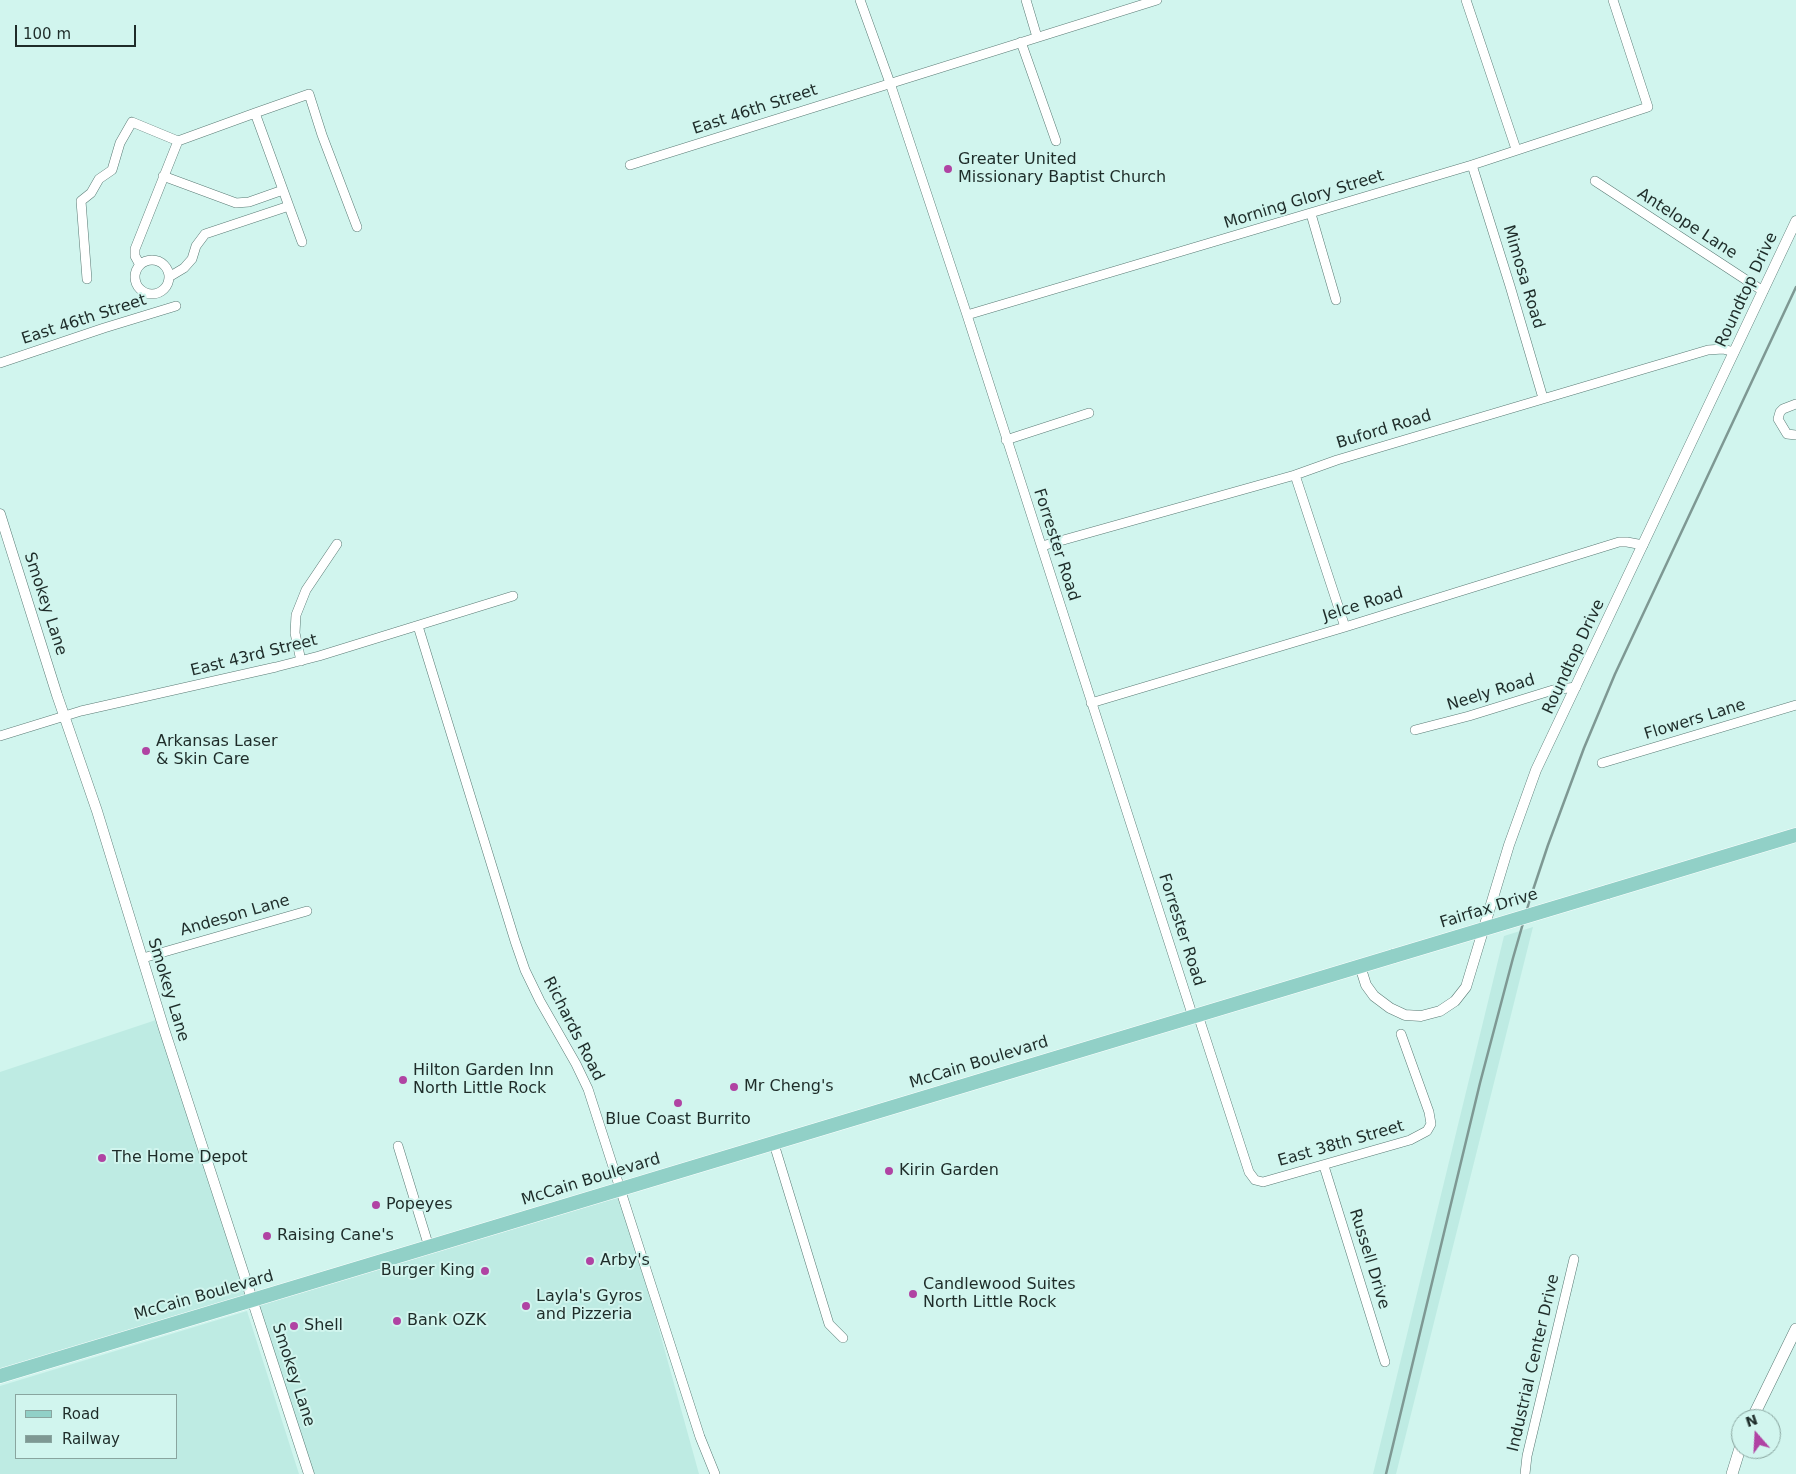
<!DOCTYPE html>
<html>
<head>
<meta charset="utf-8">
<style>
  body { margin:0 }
  #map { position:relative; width:1796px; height:1474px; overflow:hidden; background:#d1f5ee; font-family:"DejaVu Sans",sans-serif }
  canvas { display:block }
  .legend { position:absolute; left:15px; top:1394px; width:162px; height:65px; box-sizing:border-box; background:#d1f5ee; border:1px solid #89a59f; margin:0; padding:6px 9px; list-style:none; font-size:15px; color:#1e2c29 }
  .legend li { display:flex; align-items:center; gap:10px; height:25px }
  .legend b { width:25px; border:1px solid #89a59f }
  .north { position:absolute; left:1731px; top:1409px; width:50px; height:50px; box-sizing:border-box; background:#d1f5ee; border:1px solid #89a59f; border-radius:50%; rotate:341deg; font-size:14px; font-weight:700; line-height:20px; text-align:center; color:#1e2c29 }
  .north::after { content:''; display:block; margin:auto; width:18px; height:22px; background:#b043a3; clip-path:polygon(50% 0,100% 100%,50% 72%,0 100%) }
  .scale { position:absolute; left:15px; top:25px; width:121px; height:22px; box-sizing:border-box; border:2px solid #1e2c29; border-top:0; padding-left:6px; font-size:15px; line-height:18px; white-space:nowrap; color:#1e2c29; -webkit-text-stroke:4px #d1f5ee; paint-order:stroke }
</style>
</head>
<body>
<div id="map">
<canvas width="1796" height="1474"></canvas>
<ul class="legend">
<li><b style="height:6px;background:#91d0c7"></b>Road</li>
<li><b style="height:6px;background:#7e9893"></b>Railway</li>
</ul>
<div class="north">N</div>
<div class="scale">100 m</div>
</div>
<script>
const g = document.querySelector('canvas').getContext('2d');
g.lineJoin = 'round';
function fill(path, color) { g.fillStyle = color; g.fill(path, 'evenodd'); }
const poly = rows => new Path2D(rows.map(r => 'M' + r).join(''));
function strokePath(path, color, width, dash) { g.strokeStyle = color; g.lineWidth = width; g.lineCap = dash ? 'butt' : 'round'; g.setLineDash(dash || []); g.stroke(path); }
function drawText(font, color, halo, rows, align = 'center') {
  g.font = font + ' "DejaVu Sans",sans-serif'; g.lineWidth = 4; g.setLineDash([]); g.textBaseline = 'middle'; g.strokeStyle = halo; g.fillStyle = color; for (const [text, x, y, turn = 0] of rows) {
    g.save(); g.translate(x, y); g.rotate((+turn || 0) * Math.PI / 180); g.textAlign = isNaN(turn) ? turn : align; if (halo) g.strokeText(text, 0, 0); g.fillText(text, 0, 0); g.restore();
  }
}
fill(poly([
  [1533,927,1396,1474,1373,1474,1504,936],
  [162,1018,253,1300,620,1189,699,1474,313,1474,253,1300,0,1373,0,1072],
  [247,1311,299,1474,0,1474,0,1386],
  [176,1395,176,1458,16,1458,16,1395]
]), '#beebe3');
const minor = poly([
  [860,0,890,83,967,315,1193,1017],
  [1026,0,1037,37],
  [1466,0,1516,149],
  [1021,42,1056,141],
  [255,113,309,94,322,135,357,227],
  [178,141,255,113,302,242],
  [630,165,1157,0],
  [1472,165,1510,286,1543,398],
  [163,176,236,203,249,202,283,190],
  [1595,181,1763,291],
  [1311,214,1336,300],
  '135 277a17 17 0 1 1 34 0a17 17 0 1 1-34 0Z',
  [169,277,184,268,192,259,196,246,205,234,289,206],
  [87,279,81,201,91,193,99,179,112,170,120,143,132,122,178,141,135,249,135,256,140,265],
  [967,315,1472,165,1648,107,1613,0],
  [0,363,104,328,176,306],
  [1796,404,1783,409,1780,412,1778,419,1787,434,1796,435],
  [1006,440,1089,413],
  [1295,475,1345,627],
  [1042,546,1295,475,1337,460,1708,350,1723,349,1734,352],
  [418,626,515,941,525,970,540,1001,576,1064,588,1089,700,1437,715,1474],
  [301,661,295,633,296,615,306,590,337,544],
  [1091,703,1345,627,1619,542,1627,542,1643,545],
  [1415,730,1469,716,1553,690,1576,687],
  [0,736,81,711,276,667,319,656,513,596],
  [1602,763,1796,705],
  [143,958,307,911],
  [1198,1015,1249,1172,1255,1180,1263,1182,1410,1140,1427,1131,1431,1124,1429,1112,1401,1034],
  [774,1144,829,1324,843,1338],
  [398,1146,429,1247],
  [1324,1166,1385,1362],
  [1525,1474,1527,1456,1574,1259]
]);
const tertiary = poly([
  [0,514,57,695,97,811,164,1029,309,1474],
  [1360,966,1366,985,1374,996,1390,1008,1405,1015,1421,1016,1440,1011,1455,1001,1466,987,1509,845,1536,770,1796,221]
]);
const secondary = poly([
  [1752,1419,1796,1329],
  [1732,1474,1741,1445]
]);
const primary = poly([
  [1607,892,1796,835],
  [0,1376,1394,956]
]);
strokePath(minor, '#5a7b75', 10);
strokePath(tertiary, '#5a7b75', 11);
strokePath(secondary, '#5a7b75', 12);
strokePath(primary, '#fff', 15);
strokePath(minor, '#fff', 9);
strokePath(tertiary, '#fff', 10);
strokePath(secondary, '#fff', 11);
strokePath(primary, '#91d0c7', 14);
strokePath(poly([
  [1386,1474,1480,1083,1513,958,1530,899,1548,845,1584,748,1615,674,1796,287]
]), '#7e9893', 2.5);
const primaryBridge = poly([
  [1394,956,1607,892]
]);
strokePath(primaryBridge, '#fff', 15, []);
strokePath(primaryBridge, '#91d0c7', 14);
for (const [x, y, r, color] of [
  [948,169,5,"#b043a3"],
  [146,751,5,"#b043a3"],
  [403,1080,5,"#b043a3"],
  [734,1087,5,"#b043a3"],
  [678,1103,5,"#b043a3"],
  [102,1158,5,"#b043a3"],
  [889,1171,5,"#b043a3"],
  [376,1205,5,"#b043a3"],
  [267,1236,5,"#b043a3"],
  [590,1261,5,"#b043a3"],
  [485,1271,5,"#b043a3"],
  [913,1294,5,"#b043a3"],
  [526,1306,5,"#b043a3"],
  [397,1321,5,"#b043a3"],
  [294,1326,5,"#b043a3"]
]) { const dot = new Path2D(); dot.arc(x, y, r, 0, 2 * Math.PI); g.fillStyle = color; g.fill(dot); strokePath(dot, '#d1f5ee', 2); }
drawText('16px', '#1e2c29', '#d1f5ee', [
  ["East 46th Street",755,110,-18],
  ["Morning Glory Street",1304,200,-17],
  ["Antelope Lane",1687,224,33],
  ["Mimosa Road",1523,277,73],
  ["Roundtop Drive",1747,290,-65],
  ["East 46th Street",84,320,-18],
  ["Buford Road",1384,430,-17],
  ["Forrester Road",1056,545,72],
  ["Smokey Lane",45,604,72],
  ["Jelce Road",1363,605,-17],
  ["East 43rd Street",254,656,-14],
  ["Roundtop Drive",1574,657,-65],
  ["Neely Road",1491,693,-17],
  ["Flowers Lane",1695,720,-17],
  ["Fairfax Drive",1489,909,-17],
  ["Andeson Lane",235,916,-16],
  ["Forrester Road",1181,930,72],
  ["Smokey Lane",168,990,73],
  ["Richards Road",573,1029,63],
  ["McCain Boulevard",979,1063,-17],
  ["East 38th Street",1341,1144,-16],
  ["McCain Boulevard",591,1180,-17],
  ["Russell Drive",1369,1259,73],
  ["McCain Boulevard",204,1296,-16],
  ["Industrial Center Drive",1534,1363,-77],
  ["Smokey Lane",293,1375,72]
]);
drawText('16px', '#1e2c29', '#d1f5ee', [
  ["Greater United",958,160],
  ["Missionary Baptist Church",958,178],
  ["Arkansas Laser",156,742],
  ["& Skin Care",156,760],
  ["Hilton Garden Inn",413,1071],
  ["North Little Rock",413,1089],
  ["Mr Cheng's",744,1087],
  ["Blue Coast Burrito",678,1120,"center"],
  ["The Home Depot",112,1158],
  ["Kirin Garden",899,1171],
  ["Popeyes",386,1205],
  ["Raising Cane's",277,1236],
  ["Arby's",600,1261],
  ["Burger King",475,1271,"right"],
  ["Candlewood Suites",923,1285],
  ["North Little Rock",923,1303],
  ["Layla's Gyros",536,1297],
  ["and Pizzeria",536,1315],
  ["Bank OZK",407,1321],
  ["Shell",304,1326]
], 'left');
</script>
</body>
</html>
